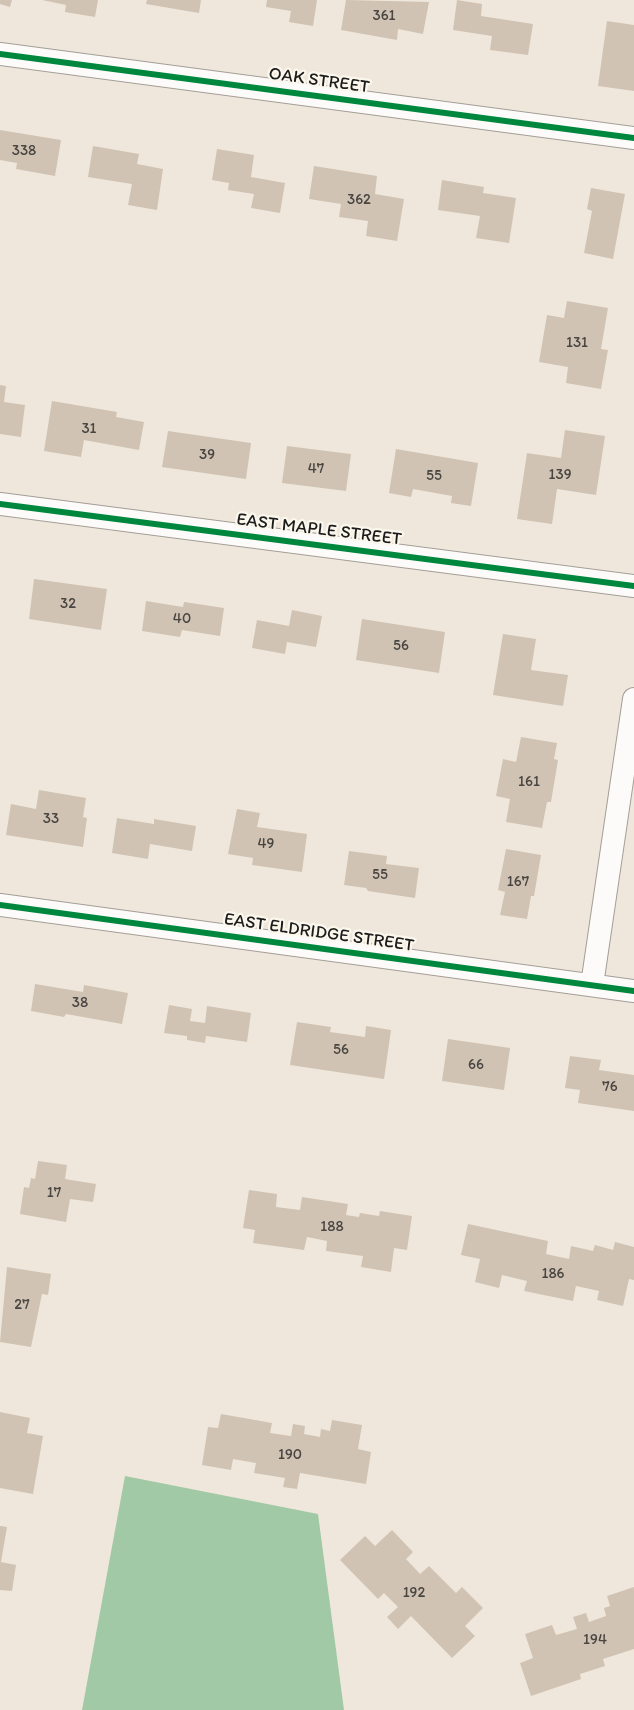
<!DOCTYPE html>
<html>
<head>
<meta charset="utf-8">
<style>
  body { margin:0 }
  canvas { display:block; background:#efe7db }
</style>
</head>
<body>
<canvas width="634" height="1710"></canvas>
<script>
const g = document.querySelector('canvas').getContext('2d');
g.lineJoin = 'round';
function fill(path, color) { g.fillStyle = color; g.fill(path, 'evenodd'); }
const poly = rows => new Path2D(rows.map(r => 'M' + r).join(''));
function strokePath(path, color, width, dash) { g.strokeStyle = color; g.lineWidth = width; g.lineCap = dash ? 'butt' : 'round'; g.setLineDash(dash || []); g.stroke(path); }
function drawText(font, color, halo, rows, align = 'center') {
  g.font = font + ' Itim,sans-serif'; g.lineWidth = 4.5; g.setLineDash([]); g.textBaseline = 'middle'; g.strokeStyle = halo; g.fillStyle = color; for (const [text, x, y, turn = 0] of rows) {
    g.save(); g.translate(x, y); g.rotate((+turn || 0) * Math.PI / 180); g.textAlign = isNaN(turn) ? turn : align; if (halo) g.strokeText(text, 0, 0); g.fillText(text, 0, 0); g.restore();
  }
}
fill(poly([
  [125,1476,318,1514,344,1710,82,1710]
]), '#a1c9a6');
fill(poly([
  [0,0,12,0,10,7,0,4],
  [42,0,98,0,95,17,65,12,66,5],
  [147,0,201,0,199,13,146,4],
  [267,0,317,0,313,26,289,22,291,11,266,7],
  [346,0,429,2,423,34,398,29,397,40,341,30],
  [457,0,482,4,481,16,533,24,528,55,490,50,492,36,453,30],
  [607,21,634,25,634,91,598,86],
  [0,130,61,140,55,176,16,169,17,163,0,160],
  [93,146,139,154,137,164,163,169,157,210,128,205,132,184,88,177],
  [217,149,254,155,251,177,285,183,280,213,251,208,254,194,228,190,229,183,212,180],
  [314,166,377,176,375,194,404,199,397,241,366,236,368,221,339,217,341,204,309,199],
  [442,180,484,187,483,193,516,198,509,243,476,238,480,216,438,210],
  [591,188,625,194,613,259,584,253,592,211,587,209],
  [567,301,608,308,601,349,608,350,601,389,566,383,568,367,539,362,547,315,564,318],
  [0,385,6,386,4,402,25,405,21,437,0,434],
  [52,401,117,412,116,417,144,422,139,450,84,440,81,457,44,451],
  [565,430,605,436,596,495,557,489,552,524,517,519,527,453,561,458],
  [168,431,251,443,246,479,162,467],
  [287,446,351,454,346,491,282,483],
  [396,449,478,463,471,506,451,503,452,496,413,489,411,497,389,493],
  [34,579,107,589,101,630,29,619],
  [146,601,183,607,184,602,224,608,220,636,182,630,180,637,142,631],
  [292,610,322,616,316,647,287,642,285,654,252,648,257,620,289,626],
  [362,619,445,632,439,673,356,660],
  [503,634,536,639,531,670,568,675,563,706,493,695],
  [521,737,557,743,554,759,558,760,551,802,547,802,542,828,506,822,510,799,496,796,503,759,516,762],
  [39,790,86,798,83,817,87,818,83,847,6,835,11,804,36,809],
  [237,809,260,813,257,827,307,834,302,872,252,865,253,858,228,854],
  [117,818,154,824,154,819,196,826,192,851,150,844,148,859,112,853],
  [506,849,541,855,534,896,531,896,527,919,500,915,505,892,498,890],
  [349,851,387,856,386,864,419,868,415,898,368,891,366,888,344,885],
  [35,984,83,992,84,985,128,993,122,1024,66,1014,64,1017,31,1011],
  [169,1005,192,1009,190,1021,205,1023,207,1006,251,1013,247,1042,206,1036,205,1043,187,1040,187,1036,164,1033],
  [297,1022,331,1027,330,1032,365,1037,366,1026,391,1030,384,1079,290,1065],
  [448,1039,510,1048,504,1090,442,1081],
  [570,1056,601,1060,599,1070,634,1075,634,1111,578,1103,580,1090,565,1088],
  [38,1161,67,1165,65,1179,96,1184,93,1202,70,1199,66,1222,20,1214,24,1187,29,1188,31,1178,35,1179],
  [249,1190,277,1194,276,1207,300,1210,302,1197,348,1204,346,1215,359,1217,360,1213,379,1216,380,1211,412,1216,407,1250,394,1248,391,1272,361,1267,363,1256,326,1251,327,1241,307,1237,304,1250,253,1243,255,1230,243,1228],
  [468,1224,548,1241,546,1254,569,1259,571,1246,593,1251,595,1245,613,1250,615,1242,634,1247,634,1280,629,1279,623,1306,597,1300,599,1291,576,1286,573,1301,524,1291,527,1281,502,1275,499,1288,475,1282,480,1259,461,1255],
  [7,1267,51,1274,48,1295,42,1294,31,1347,0,1342],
  [0,1412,30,1418,27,1433,43,1436,33,1494,0,1488],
  [221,1414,272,1423,270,1433,291,1436,293,1424,305,1426,304,1434,320,1437,321,1429,330,1431,332,1420,362,1425,358,1449,371,1452,366,1484,300,1473,297,1489,283,1487,285,1478,254,1473,256,1463,233,1459,231,1470,202,1465,208,1427,218,1428],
  [0,1526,7,1527,1,1562,16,1565,12,1591,0,1590],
  [392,1530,413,1552,406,1559,420,1574,429,1566,456,1593,462,1587,483,1608,465,1626,475,1636,452,1658,411,1616,398,1629,387,1617,398,1607,384,1593,378,1599,340,1560,365,1536,375,1546],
  [634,1587,634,1649,603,1659,605,1666,580,1674,581,1679,531,1696,520,1663,533,1658,525,1634,552,1625,556,1635,577,1629,573,1617,586,1613,589,1622,606,1616,604,1608,610,1606,607,1596]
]), '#d1c3b4');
const street = poly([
  [0,54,634,138],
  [0,504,634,586],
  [0,905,634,991],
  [592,985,634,699]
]);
strokePath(street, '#a39e97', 24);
strokePath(street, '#fdfbfa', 22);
strokePath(poly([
  [0,54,634,138],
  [0,504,634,586],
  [0,905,634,991]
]), '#00873e', 6);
drawText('15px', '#494642', null, [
  ["361",384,16],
  ["338",24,151],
  ["362",359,200],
  ["131",577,343],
  ["31",89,429],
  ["39",207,455],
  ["47",316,469],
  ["139",560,475],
  ["55",434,476],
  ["32",68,604],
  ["40",182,619],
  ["56",401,646],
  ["161",529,782],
  ["33",51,819],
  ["49",266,844],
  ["55",380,875],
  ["167",518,882],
  ["38",80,1003],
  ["56",341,1050],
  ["66",476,1065],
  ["76",610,1087],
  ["17",54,1193],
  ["188",332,1227],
  ["186",553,1274],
  ["27",22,1305],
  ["190",290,1455],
  ["192",414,1593],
  ["194",595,1640]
]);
drawText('18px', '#1c1c1c', '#fbf7ec', [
  ["OAK STREET",319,81,8],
  ["EAST MAPLE STREET",319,530,7],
  ["EAST ELDRIDGE STREET",319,933,8]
]);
</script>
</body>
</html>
